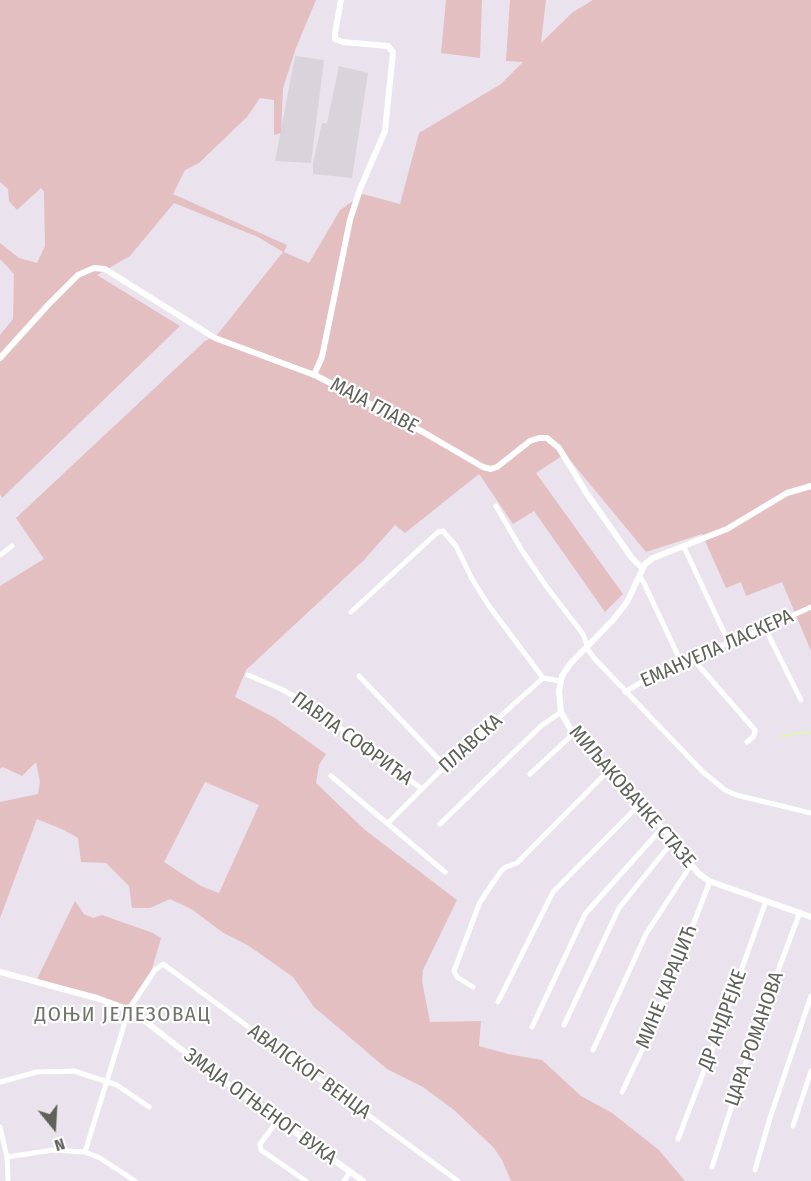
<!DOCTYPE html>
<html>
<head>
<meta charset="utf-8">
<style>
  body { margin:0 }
  #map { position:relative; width:811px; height:1181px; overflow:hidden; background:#eae2ed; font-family:"Fira Sans Condensed",sans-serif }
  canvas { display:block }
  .north { position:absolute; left:24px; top:1097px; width:60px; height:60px; -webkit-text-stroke:4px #fff; paint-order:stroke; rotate:162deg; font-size:16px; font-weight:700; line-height:24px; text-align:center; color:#5e625a }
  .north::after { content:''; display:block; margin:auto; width:21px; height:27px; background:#5e625a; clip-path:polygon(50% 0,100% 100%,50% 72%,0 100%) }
</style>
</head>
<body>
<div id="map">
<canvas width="811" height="1181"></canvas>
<div class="north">N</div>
</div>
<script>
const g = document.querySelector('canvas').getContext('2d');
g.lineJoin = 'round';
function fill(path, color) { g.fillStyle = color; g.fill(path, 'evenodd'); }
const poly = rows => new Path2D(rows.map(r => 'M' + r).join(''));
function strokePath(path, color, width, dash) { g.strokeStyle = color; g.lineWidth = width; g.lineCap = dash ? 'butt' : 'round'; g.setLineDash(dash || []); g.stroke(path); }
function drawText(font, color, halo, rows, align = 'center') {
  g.font = font + ' "Fira Sans Condensed",sans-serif'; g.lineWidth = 4.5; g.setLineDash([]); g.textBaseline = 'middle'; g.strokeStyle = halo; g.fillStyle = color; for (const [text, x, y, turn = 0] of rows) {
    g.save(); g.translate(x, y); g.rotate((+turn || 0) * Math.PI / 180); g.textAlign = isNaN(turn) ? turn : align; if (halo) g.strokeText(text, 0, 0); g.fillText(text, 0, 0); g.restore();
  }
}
fill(poly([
  [295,56,324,60,311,163,275,161],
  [339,66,368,73,352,178,313,174,313,163,322,123,327,123]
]), '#d9d4db');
fill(poly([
  [0,0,316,0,296,48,283,88,281,133,274,135,274,100,260,98,247,117,199,163,185,170,173,194,287,245,284,252,309,263,340,210,363,194,400,204,419,133,501,84,523,62,506,61,510,0,546,0,541,43,573,12,593,0,811,0,811,651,782,582,746,596,741,582,726,588,702,534,646,552,565,454,536,473,623,594,605,612,534,511,513,524,479,474,405,533,395,525,363,561,246,670,235,697,275,718,326,754,319,765,316,783,365,830,457,900,423,970,422,981,430,1022,481,1021,479,1046,508,1054,542,1060,581,1096,612,1113,659,1150,685,1181,511,1181,502,1160,494,1148,454,1110,423,1087,387,1069,314,1007,293,977,249,946,222,932,193,910,170,899,150,908,132,908,129,886,106,863,81,862,78,838,64,830,37,819,0,918,0,802,38,794,40,782,36,762,22,776,3,767,0,769,0,586,44,559,16,518,205,341,217,335,283,252,258,237,174,203,130,256,97,275,180,326,2,498,0,494,0,335,13,319,14,274,0,259,0,243,19,258,37,263,45,246,44,192,41,188,17,210,9,201,8,189,0,182],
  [205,782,259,805,219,893,201,886,164,862],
  [446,0,482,0,480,58,441,53],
  [75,901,84,914,93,918,102,915,153,933,161,938,152,969,128,1006,98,995,37,979]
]), '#e4bfc1');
strokePath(poly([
  [780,736,811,732]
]), '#dbfca3', 1.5);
strokePath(poly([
  [496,506,521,549,546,586,583,634,589,651,594,658,703,772,725,790,736,795,811,813],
  [684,547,729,643],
  [0,555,12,546],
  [639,577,643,581,681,662],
  [351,612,438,532,443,531,456,546,472,579,489,606,543,678],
  [765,628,801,700],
  [692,658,755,730,754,736,747,742],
  [248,675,283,690,311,706,422,789],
  [359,676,445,766],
  [543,678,560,681],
  [625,692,663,669,765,628,811,607],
  [530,774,573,734],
  [331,776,445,872],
  [388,823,445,766,543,678],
  [440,824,541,726,561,712],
  [473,987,457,977,454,971,480,902,501,871,506,867,517,863,608,771],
  [498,1002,553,892,640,804],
  [564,1025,619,908,673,841],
  [532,1027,585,914,662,828],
  [593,1050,646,934,691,865],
  [0,1082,37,1072,74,1071,117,1085,149,1107],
  [622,1092,655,1023,710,881],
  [278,1120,260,1144,261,1150,306,1181],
  [793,1126,811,1071],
  [0,1127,7,1157,8,1181],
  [678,1139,723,1021,766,901],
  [85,1152,129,1009,155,970,163,964,458,1181],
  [7,1157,53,1150,85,1152,100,1158,135,1181],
  [712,1167,760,1019,800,912],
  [755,1170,770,1118,811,996],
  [344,1181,350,1172]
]), '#fff', 5);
strokePath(poly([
  [0,358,48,305,78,275,94,268,105,269,215,338,317,376,423,432,483,467,491,469,497,467,530,441,539,438,547,438,559,448,587,494,632,558,642,568],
  [314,375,322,357,350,220,360,189,385,131,393,52,388,46,343,42,335,39,335,33,341,0],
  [811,486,787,493,727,529,653,558,645,564,627,602,613,620,570,664,562,676,559,691,561,712,573,734,666,832,698,873,709,881,811,917],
  [0,972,96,998,132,1011,199,1063,363,1181]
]), '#fff', 6);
drawText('20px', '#5e625a', '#fff', [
  ["МАЈА ГЛАВЕ",374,406,28],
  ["ЕМАНУЕЛА ЛАСКЕРА",717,649,-24],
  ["ПАВЛА СОФРИЋА",352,739,36],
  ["ПЛАВСКА",471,744,-42],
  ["МИЉАКОВАЧКЕ СТАЗЕ",632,797,49],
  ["МИНЕ КАРАЏИЋ",667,987,-68],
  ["ДР АНДРЕЈКЕ",723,1020,-70],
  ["ЦАРА РОМАНОВА",755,1039,-71],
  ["АВАЛСКОГ ВЕНЦА",309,1072,36],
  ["ЗМАЈА ОГЊЕНОГ ВУКА",260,1107,36]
]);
g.letterSpacing = '1.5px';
drawText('21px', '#70746b', '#fff', [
  ["ДОЊИ ЈЕЛЕЗОВАЦ",123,1015]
]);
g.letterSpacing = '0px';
</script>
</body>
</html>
